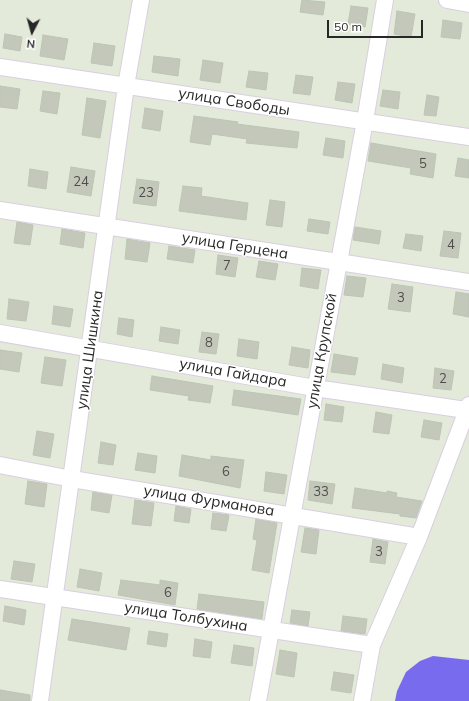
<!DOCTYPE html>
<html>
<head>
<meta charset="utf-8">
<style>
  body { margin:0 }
  #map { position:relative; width:469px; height:701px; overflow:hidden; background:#e3ead9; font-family:Mulish,sans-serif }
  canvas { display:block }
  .north { position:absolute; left:12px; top:12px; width:40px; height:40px; -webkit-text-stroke:3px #fff; paint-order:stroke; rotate:186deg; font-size:11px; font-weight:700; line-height:16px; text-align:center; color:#272727 }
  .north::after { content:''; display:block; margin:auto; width:14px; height:18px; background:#272727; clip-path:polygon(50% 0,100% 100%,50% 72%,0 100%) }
  .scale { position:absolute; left:327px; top:20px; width:96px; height:18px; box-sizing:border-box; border:2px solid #272727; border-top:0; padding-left:5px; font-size:12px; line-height:14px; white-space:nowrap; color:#272727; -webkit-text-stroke:3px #fff; paint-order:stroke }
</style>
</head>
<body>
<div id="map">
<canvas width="469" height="701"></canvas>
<div class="north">N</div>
<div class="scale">50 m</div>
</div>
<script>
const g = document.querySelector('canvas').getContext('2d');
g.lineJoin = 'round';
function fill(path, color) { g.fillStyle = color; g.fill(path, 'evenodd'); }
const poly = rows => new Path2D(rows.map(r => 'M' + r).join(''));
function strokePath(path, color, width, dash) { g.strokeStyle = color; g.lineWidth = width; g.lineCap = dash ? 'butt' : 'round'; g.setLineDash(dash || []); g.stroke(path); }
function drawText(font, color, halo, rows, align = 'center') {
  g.font = font + ' Mulish,sans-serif'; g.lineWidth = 3; g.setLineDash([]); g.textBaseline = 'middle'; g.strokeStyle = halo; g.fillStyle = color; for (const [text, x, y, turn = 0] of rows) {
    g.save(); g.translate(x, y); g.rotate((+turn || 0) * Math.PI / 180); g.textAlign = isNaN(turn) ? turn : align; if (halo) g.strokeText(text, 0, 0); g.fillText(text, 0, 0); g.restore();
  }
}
fill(poly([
  [433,656,469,660,469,701,395,701,397,691,406,672,420,661]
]), '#796bed');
const building = poly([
  [302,0,325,2,323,15,300,12,302,0],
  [351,6,368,8,365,27,348,24,351,6],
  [397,11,415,14,411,37,394,34,397,11],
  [443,20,462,23,460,39,441,37,443,20],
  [5,34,22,37,20,51,3,48,5,34],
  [43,35,68,39,64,60,40,56,43,35],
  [94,43,115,46,112,66,91,63,94,43],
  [154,56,180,59,178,76,152,72,154,56],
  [203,60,223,63,220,83,200,80,203,60],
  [249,71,268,73,266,90,246,87,249,71],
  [296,75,313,77,310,95,293,93,296,75],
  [338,82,355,84,352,103,335,100,338,82],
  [0,86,20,89,17,109,0,107,0,86],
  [383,90,400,92,398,109,380,106,383,90],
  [43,91,60,93,57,114,40,111,43,91],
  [427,95,439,97,436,116,424,115,427,95],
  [87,98,106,101,100,138,82,135,87,98],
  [145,108,163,111,160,131,142,128,145,108],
  [194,116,238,122,237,124,299,132,297,148,246,143,247,139,212,134,210,145,190,142,194,116],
  [326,138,345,141,343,158,323,155,326,138],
  [371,143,436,154,433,178,410,174,411,168,368,161,371,143],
  [458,158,469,160,469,178,455,176,458,158],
  [71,167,95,171,91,196,67,192,71,167],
  [30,169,48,172,46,189,28,186,30,169],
  [137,179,159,182,156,206,133,203,137,179],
  [183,186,202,188,201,196,248,203,246,220,179,211,183,186],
  [270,200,285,202,282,227,266,225,270,200],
  [309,219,330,222,328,234,307,231,309,219],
  [17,222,33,225,30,245,14,243,17,222],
  [355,227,381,231,379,244,353,240,355,227],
  [62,229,85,233,83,248,60,244,62,229],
  [444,231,461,233,458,258,440,256,444,231],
  [406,234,423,236,421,251,403,248,406,234],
  [127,239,150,243,147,262,125,259,127,239],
  [169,246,195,250,193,263,167,259,169,246],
  [218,255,238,258,235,277,216,274,218,255],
  [259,261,278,264,275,280,256,277,259,261],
  [302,268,321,270,318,289,300,286,302,268],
  [347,276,366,278,363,297,344,295,347,276],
  [392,284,413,287,410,312,388,309,392,284],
  [456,292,469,294,469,317,453,314,456,292],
  [9,299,29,302,26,321,7,319,9,299],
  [54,306,73,309,70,327,52,324,54,306],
  [119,318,134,320,132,337,117,334,119,318],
  [161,327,180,330,178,344,159,341,161,327],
  [202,332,219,334,216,354,199,352,202,332],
  [239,339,259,342,257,359,237,356,239,339],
  [292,347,310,350,308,368,289,365,292,347],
  [0,350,22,353,19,372,0,369,0,350],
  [334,354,358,358,355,375,331,372,334,354],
  [45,357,66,360,62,386,41,383,45,357],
  [383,364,404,368,402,383,381,379,383,364],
  [435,368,454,371,451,390,433,388,435,368],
  [152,376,213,386,210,403,188,400,189,396,150,390,152,376],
  [234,390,301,399,298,415,232,405,234,390],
  [326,404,344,407,342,422,324,420,326,404],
  [376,412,392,415,389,434,373,432,376,412],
  [424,420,442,423,439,440,421,437,424,420],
  [37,431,54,434,50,458,33,455,37,431],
  [101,442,116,445,113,465,98,463,101,442],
  [138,453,157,456,155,473,135,470,138,453],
  [182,455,211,460,211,456,244,460,240,488,179,476,182,455],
  [266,472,287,475,284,494,264,491,266,472],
  [28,481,47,484,44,507,25,504,28,481],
  [310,481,335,484,332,504,308,500,310,481],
  [355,488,387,493,387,491,397,493,396,497,422,501,416,518,400,516,400,514,352,508,355,488],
  [93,492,112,495,109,513,91,510,93,492],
  [135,500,154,503,151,526,132,524,135,500],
  [176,506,191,509,189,523,174,521,176,506],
  [213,513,229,515,226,531,211,529,213,513],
  [256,519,277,523,269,573,252,570,257,540,253,539,256,519],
  [305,528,319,530,316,554,301,552,305,528],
  [373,539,388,542,385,564,370,562,373,539],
  [14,561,35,564,32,582,11,579,14,561],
  [80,569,102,573,99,591,77,587,80,569],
  [121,580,160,585,160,580,178,583,175,605,118,595,121,580],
  [199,594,264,602,262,619,197,609,199,594],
  [5,606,26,610,24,625,3,621,5,606],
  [292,610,310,612,308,626,290,623,292,610],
  [343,616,367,619,365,634,341,631,343,616],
  [72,619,130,628,126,650,68,640,72,619],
  [149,631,168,634,166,647,147,644,149,631],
  [195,639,212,642,210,658,193,656,195,639],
  [234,645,254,648,252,666,231,663,234,645],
  [280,650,297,653,294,677,276,674,280,650],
  [334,672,354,675,351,693,331,690,334,672],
  [0,690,30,695,30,701,0,701,0,690]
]);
fill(building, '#c3c8bb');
strokePath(building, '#bcc5b3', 1);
const minor = poly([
  [447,0,469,4],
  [0,67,469,137],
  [0,210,469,282],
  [0,333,315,388,466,410],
  [0,465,72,479,419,537],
  [0,589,372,645],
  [40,701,126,86,141,0],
  [258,701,365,121,385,0],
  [362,701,372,645,419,537,469,405]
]);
strokePath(minor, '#dacee1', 18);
strokePath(minor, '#fff', 16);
drawText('13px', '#4e4f4c', null, [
  ["5",423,164],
  ["24",81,182],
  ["23",146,193],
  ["4",451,245],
  ["7",227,266],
  ["3",401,298],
  ["8",209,343],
  ["2",443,379],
  ["6",226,472],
  ["33",321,492],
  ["3",379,552],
  ["6",168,593]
]);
drawText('15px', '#272727', '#fff', [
  ["улица Свободы",234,102,9],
  ["улица Герцена",235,246,9],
  ["улица Шишкина",90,350,-82],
  ["улица Крупской",322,351,-80],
  ["улица Гайдара",233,373,10],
  ["улица Фурманова",209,501,9],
  ["улица Толбухина",186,617,9]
]);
</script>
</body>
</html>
